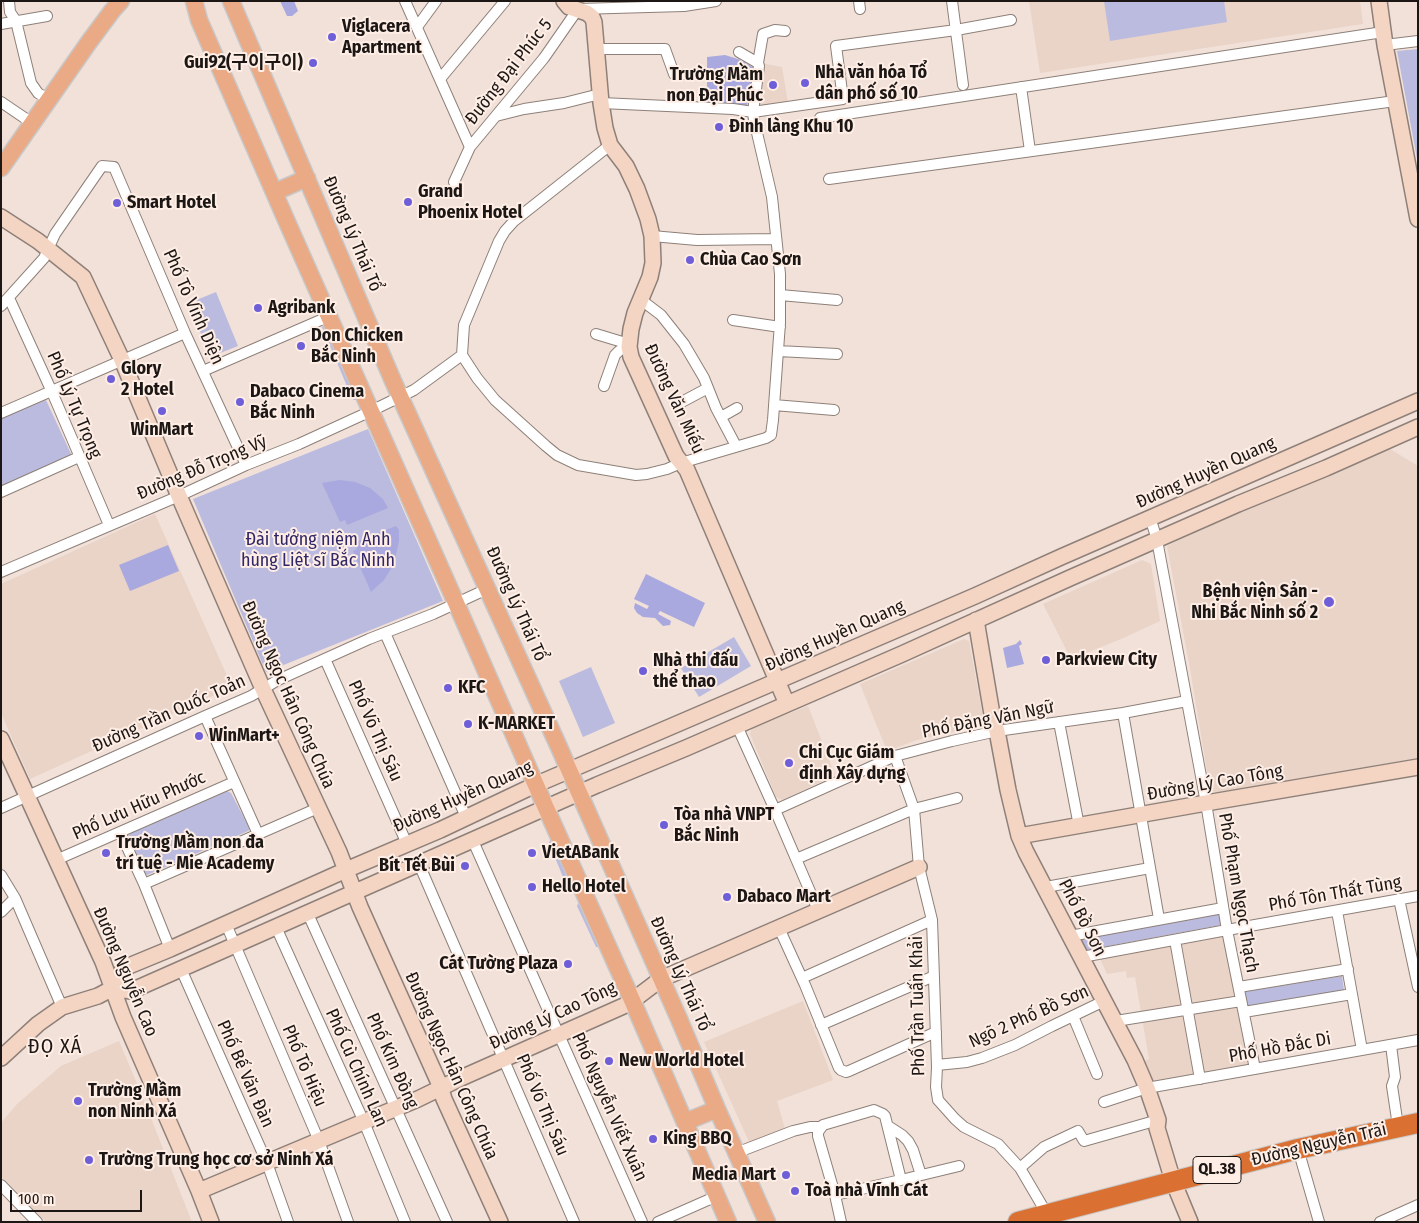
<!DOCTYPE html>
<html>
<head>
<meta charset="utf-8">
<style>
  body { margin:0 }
  #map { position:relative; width:1419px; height:1223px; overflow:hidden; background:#f1e1d9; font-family:"Fira Sans Condensed",sans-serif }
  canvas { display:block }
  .frame { position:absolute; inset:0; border:2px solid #1c1714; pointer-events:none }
  .scale { position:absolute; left:10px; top:1190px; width:132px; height:22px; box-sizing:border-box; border:2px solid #1c1714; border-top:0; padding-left:6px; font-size:15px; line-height:18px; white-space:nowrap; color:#1c1714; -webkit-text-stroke:4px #feeee6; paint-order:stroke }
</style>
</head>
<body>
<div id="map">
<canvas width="1419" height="1223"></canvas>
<div class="frame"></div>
<div class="scale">100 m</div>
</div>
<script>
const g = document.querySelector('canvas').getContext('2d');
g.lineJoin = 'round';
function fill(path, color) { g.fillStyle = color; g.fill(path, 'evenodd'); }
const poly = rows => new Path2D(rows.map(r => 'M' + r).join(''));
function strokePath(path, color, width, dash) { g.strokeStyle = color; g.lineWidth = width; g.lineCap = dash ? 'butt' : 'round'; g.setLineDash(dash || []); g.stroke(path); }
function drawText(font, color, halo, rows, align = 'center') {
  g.font = font + ' "Fira Sans Condensed","Noto Sans KR",sans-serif'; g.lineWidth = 4; g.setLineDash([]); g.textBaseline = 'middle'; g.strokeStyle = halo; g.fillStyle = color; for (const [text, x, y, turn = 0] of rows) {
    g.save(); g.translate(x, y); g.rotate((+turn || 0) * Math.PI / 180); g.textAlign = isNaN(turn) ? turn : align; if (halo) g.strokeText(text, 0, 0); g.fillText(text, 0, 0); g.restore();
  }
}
fill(poly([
  [1029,1,1360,1,1363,24,1040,73],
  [761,63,782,67,788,103,758,108],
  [1390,449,1418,466,1418,758,1218,794,1210,789,1189,663,1167,546,1217,522],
  [155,514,232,687,30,779,1,713,1,584],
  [1142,560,1151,564,1160,621,1121,639,1071,659,1043,604],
  [964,639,969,641,984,723,982,726,917,740,887,751,860,684],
  [808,706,835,775,782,800,776,797,750,734,752,728],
  [1224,936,1251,1066,1148,1084,1143,1062,1149,1059,1135,977,1127,978,1126,971,1107,974,1100,959],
  [803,1001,833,1080,777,1101,785,1129,750,1144,704,1042],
  [119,1041,143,1098,192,1222,46,1222,1,1176,1,1123,17,1104,61,1066]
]), '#ead3c7');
fill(poly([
  [1104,1,1224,1,1227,22,1110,41],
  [1418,49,1418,164,1397,51],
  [216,292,238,346,210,357,189,303],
  [324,324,357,400,354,400,352,398,322,327],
  [46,400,72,456,1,486,1,418],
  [368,429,443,601,266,672,193,499],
  [734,637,751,666,699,697,681,668],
  [591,667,615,723,583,737,559,681],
  [227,791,231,793,250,829,248,831,147,875,143,873,128,838,130,833],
  [552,839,574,889,571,890,568,889,551,848,549,842],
  [579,902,601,947,596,947,577,906],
  [1219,913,1221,925,1082,951,1077,939],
  [1342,976,1344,990,1246,1006,1243,992]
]), '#bbbbdf');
fill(poly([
  [280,1,294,1,298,11,292,16,287,16],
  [725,55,741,60,754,68,747,106,707,103,707,57],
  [340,480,355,482,370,488,383,499,388,508,347,525,345,520,340,522,322,483],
  [396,526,399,530,399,541,394,564,384,580,371,592,353,551,357,549,355,542],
  [168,545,179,571,130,591,119,565],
  [646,574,705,603,694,627,660,611,658,614,671,621,670,625,663,626,655,618,643,617,637,613,634,608,635,603,647,609,649,606,634,599],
  [1020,640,1022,644,1019,646,1024,664,1007,668,1003,648,1016,644]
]), '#a9a9df');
const street = poly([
  [9,1,10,12,16,21,31,83,38,93,49,100],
  [405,1,470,147,544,58,578,9,684,6,716,1],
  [859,1,860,9],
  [952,1,963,85],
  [1,24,47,16],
  [417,27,436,1],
  [1385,45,1418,41],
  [596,49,665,49,674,74,706,74],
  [758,63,763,34,775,30,785,31],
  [440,79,505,1],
  [1021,87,1030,151],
  [1,102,32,123],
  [601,103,733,109,753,112,843,99,836,46,956,30,1011,20],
  [496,116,524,109,564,103,600,94],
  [820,118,1383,32],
  [829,179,1395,101],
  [454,182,470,147],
  [652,236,697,240,776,239],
  [780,295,837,300],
  [9,298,52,392,109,525],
  [640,299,661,315,684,344,704,378,716,408,736,446],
  [1,306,44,258,55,234,102,166,114,167,185,333,246,465],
  [733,320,780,327],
  [596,334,629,344],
  [778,351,837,354],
  [462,355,477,378,495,400,546,446,557,455,578,465,636,475,647,474,667,469,681,463,766,438,771,435,773,420,780,323,780,274,772,197,754,120,753,112,759,66,758,63,739,52],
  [462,355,464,325,499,241,505,231,514,221,610,145],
  [203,371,330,316],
  [604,386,615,355,619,351,629,344],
  [678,404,708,388],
  [774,405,834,410],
  [1,413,185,333],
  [721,417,737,408],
  [1,492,79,457],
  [1150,517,1157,540,1206,803,1227,930,1255,1069],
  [1,572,179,496,246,465,299,444,371,411,414,390,462,355],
  [385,633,466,817],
  [325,659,407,844],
  [1123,713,1159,919],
  [205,716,258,834],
  [1059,722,1079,826],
  [737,726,775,810,818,910],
  [895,756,914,809,919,867,932,920,937,1067,936,1087,938,1100,955,1119,964,1127,998,1144,1020,1168,1047,1214],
  [1,808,203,717,251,696,278,680,369,639,433,614,487,589],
  [775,810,895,756,952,741,997,731,1123,713,1187,701],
  [120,832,144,884,170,949],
  [473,841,642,1222],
  [796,859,914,809,957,798],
  [56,860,234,782],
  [419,864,574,1222],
  [1,875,15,898,62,1007],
  [144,884,318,808],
  [1046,887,1150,868],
  [1399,899,1418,987],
  [1337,911,1362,1050],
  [1,912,15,898],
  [308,914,447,1222],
  [226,924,319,1141,348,1222],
  [276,927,364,1122,405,1222],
  [779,928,805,985,839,1068,841,1070,846,1072,849,1071,936,1032],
  [1070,936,1223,908],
  [1175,940,1200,1079],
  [1082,957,1227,930,1418,896],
  [181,969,267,1163,288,1222],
  [802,978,932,920],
  [1239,987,1348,969],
  [1244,1012,1352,994],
  [1073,1016,1097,1074],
  [1116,1021,1241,1001],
  [821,1025,934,976],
  [1391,1045,1395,1077,1392,1086,1398,1126],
  [937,1065,967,1062,982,1058,1015,1045,1052,1026,1104,1001],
  [1104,1102,1147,1088,1418,1040],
  [888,1126,902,1135,908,1141,913,1150,921,1175],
  [1298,1149,1319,1222],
  [736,1153,793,1131,810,1127,820,1127],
  [1020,1168,1044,1147,1078,1131,1084,1141,1158,1120],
  [1,1185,37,1222],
  [835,1195,901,1180],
  [658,1222,717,1196],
  [841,1222,835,1195,818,1136,818,1132,823,1125,874,1110,883,1114,885,1116,901,1180,959,1166],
  [1380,1222,1418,1205]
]);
const secondary = poly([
  [564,1,569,7,587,13,592,17,594,22,601,103,605,128,610,145,626,166,637,189,648,219,652,236,653,263,650,277,635,313,631,329,629,347,631,357,676,456,687,470,787,704],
  [1379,1,1385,45,1418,219],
  [1,217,38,241,83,277,122,360,179,496,263,689,339,852,360,907,439,1083,444,1099,500,1222],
  [976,620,993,720,997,731,1008,790,1019,836,1026,852,1135,1060,1147,1088,1158,1120,1157,1128,1173,1181,1190,1222],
  [1,739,103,962,123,1017,199,1191,211,1222],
  [1019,836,1206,803,1418,767],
  [113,988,124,968,170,949,346,870,440,830,535,785,975,596,1061,557,1418,401],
  [1,1058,38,1024,62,1007,98,996,113,988,131,991,597,785,686,748,902,654,1070,578,1238,504,1326,468,1418,427],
  [199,1191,418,1099,461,1078,628,1004,661,979,919,867]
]);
const primary = poly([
  [194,1,199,20,287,222,456,603,546,808,632,1000,728,1222],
  [231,1,393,381,558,745,679,1019,717,1109,767,1222],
  [1,168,89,42,112,11,121,1],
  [275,192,307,178],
  [685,1122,717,1109]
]);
const highway = poly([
  [1018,1222,1298,1149,1418,1123]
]);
strokePath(street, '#8e8079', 12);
strokePath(secondary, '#8e8079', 18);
strokePath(primary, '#c9c7c7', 19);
strokePath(highway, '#c9c7c7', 22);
strokePath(street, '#fff', 10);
strokePath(secondary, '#f4d4c2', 15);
strokePath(primary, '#e9aa85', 16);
strokePath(highway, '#da7133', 20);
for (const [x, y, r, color] of [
  [332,37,5,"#6e5ed8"],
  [313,63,5,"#6e5ed8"],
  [805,83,5,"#6e5ed8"],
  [773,85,5,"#6e5ed8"],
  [719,127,5,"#6e5ed8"],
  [408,202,5,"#6e5ed8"],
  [117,203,5,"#6e5ed8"],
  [690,260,5,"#6e5ed8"],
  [258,308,5,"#6e5ed8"],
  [301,346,5,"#6e5ed8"],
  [111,379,5,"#6e5ed8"],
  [240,402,5,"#6e5ed8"],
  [162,411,5,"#6e5ed8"],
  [1329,602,6,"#6e5ed8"],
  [1046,660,5,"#6e5ed8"],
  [643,671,5,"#6e5ed8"],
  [448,688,5,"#6e5ed8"],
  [468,724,5,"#6e5ed8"],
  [199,736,5,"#6e5ed8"],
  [789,763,5,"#6e5ed8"],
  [664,825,5,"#6e5ed8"],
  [106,853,5,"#6e5ed8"],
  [532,853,5,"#6e5ed8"],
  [465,866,5,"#6e5ed8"],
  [532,887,5,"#6e5ed8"],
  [727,897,5,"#6e5ed8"],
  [568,964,5,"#6e5ed8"],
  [609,1061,5,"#6e5ed8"],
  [78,1101,5,"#6e5ed8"],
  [653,1139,5,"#6e5ed8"],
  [89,1160,5,"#6e5ed8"],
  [786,1175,5,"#6e5ed8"],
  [795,1191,5,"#6e5ed8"]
]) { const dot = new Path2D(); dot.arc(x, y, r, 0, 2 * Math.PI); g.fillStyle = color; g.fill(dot); strokePath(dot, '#feeee6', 2); }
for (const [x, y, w] of [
  [1217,1170,48]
]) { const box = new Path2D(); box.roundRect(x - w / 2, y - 13.5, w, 27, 4); g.fillStyle = '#feeee6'; g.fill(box); strokePath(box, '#1c1714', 1); }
drawText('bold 16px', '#1c1714', null, [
  ["QL.38",1217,1170]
]);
drawText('bold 18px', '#1c1714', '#feeee6', [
  ["Viglacera",342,27],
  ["Apartment",342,48],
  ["Gui92(구이구이)",303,63,"right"],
  ["Nhà văn hóa Tổ",815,73],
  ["dân phố số 10",815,94],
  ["Trường Mầm",763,75,"right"],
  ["non Đại Phúc",763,96,"right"],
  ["Đình làng Khu 10",729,127],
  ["Grand",418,192],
  ["Phoenix Hotel",418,213],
  ["Smart Hotel",127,203],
  ["Chùa Cao Sơn",700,260],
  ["Agribank",268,308],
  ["Don Chicken",311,336],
  ["Bắc Ninh",311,357],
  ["Glory",121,369],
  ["2 Hotel",121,390],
  ["Dabaco Cinema",250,392],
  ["Bắc Ninh",250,413],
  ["WinMart",162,430,"center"],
  ["Bệnh viện Sản -",1318,592,"right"],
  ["Nhi Bắc Ninh số 2",1318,613,"right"],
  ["Parkview City",1056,660],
  ["Nhà thi đấu",653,661],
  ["thể thao",653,682],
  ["KFC",458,688],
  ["K-MARKET",478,724],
  ["WinMart+",209,736],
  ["Chi Cục Giám",799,753],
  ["định Xây dựng",799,774],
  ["Tòa nhà VNPT",674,815],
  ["Bắc Ninh",674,836],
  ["Trường Mầm non đa",116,843],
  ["trí tuệ - Mie Academy",116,864],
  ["VietABank",542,853],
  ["Bít Tết Bùi",455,866,"right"],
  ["Hello Hotel",542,887],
  ["Dabaco Mart",737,897],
  ["Cát Tường Plaza",558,964,"right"],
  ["New World Hotel",619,1061],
  ["Trường Mầm",88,1091],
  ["non Ninh Xá",88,1112],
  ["King BBQ",663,1139],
  ["Trường Trung học cơ sở Ninh Xá",99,1160],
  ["Media Mart",776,1175,"right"],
  ["Toà nhà Vĩnh Cát",805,1191]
], 'left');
drawText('18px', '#1c1714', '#feeee6', [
  ["Đường Đại Phúc 5",509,72,-52],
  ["Đường Lý Thái Tổ",352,234,67],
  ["Phố Tô Vĩnh Diện",193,307,66],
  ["Đường Văn Miếu",674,399,65],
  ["Phố Lý Tự Trọng",74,405,67],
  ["Đường Đỗ Trọng Vỹ",202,468,-23],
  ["Đường Huyền Quang",1206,473,-24],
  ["Đường Lý Thái Tổ",516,604,66],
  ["Đường Huyền Quang",835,636,-24],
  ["Đường Ngọc Hân Công Chúa",288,695,66],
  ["Đường Trần Quốc Toản",169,714,-24],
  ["Phố Đặng Văn Ngữ",988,720,-11],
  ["Phố Võ Thị Sáu",375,731,66],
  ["Đường Lý Cao Tông",1215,783,-10],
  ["Đường Huyền Quang",463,797,-24],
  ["Phố Lưu Hữu Phước",139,806,-24],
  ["Phố Phạm Ngọc Thạch",1238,893,80],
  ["Phố Tôn Thất Tùng",1335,894,-10],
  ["Phố Bồ Sơn",1082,918,63],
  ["Đường Nguyễn Cao",125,972,67],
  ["Đường Lý Thái Tổ",680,974,66],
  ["Phố Trần Tuấn Khải",918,1006,-91],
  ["Đường Lý Cao Tông",553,1016,-25],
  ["Ngõ 2 Phố Bồ Sơn",1029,1017,-24],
  ["Phố Hồ Đắc Di",1280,1048,-10],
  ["Phố Kim Đồng",392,1061,66],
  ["Phố Tô Hiệu",304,1066,67],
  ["Đường Ngọc Hân Công Chúa",451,1066,66],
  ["Phố Cù Chính Lan",356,1068,66],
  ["Phố Bế Văn Đàn",245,1074,66],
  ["Phố Võ Thị Sáu",542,1105,67],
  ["Phố Nguyễn Viết Xuân",609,1107,66],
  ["Đường Nguyễn Trãi",1319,1145,-13]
]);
drawText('18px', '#302767', '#feeee6', [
  ["Đài tưởng niệm Anh",318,540],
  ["hùng Liệt sĩ Bắc Ninh",318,561]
]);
g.letterSpacing = '1px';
drawText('20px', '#1c1714', '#feeee6', [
  ["ĐỌ XÁ",55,1047]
]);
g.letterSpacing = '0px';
</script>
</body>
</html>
